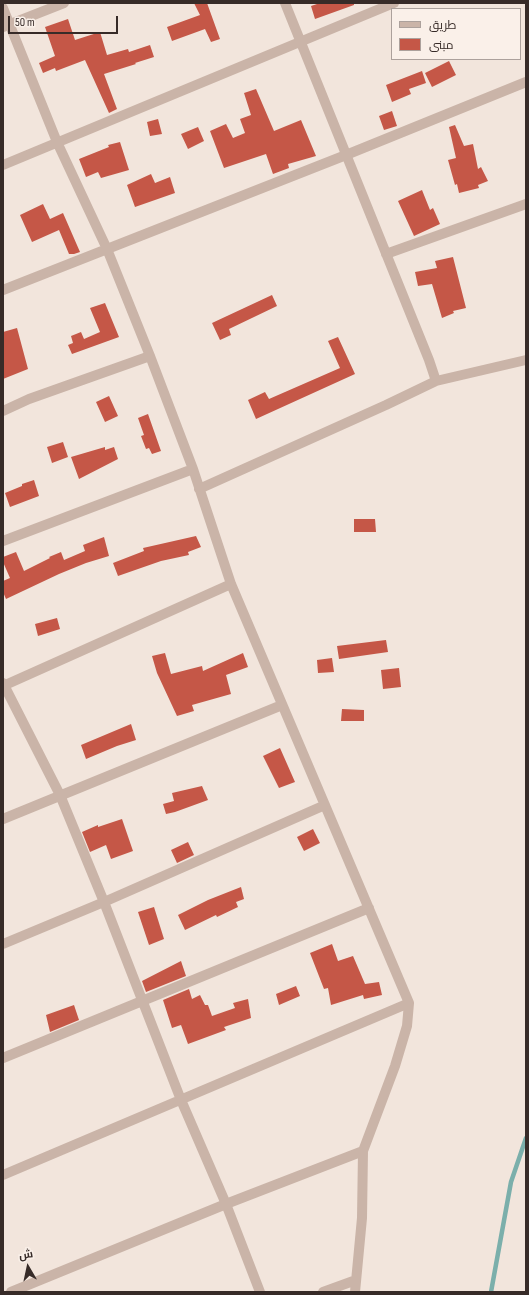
<!DOCTYPE html>
<html>
<head>
<meta charset="utf-8">
<style>
  body { margin:0 }
  #map { position:relative; width:529px; height:1295px; overflow:hidden; background:#f2e5dc; font-family:"Sofia Sans Condensed",Cairo,sans-serif }
  canvas { display:block }
  .frame { position:absolute; inset:0; border:4px solid #372b28; pointer-events:none }
  .legend { position:absolute; left:391px; top:8px; width:130px; height:52px; box-sizing:border-box; background:#faf0e9; border:1px solid #aca19c; margin:0; padding:5px 7px; list-style:none; font-size:12px; color:#372b28 }
  .legend li { display:flex; align-items:center; gap:8px; height:20px }
  .legend b { width:20px; border:1px solid #aca19c }
  .north { position:absolute; left:8px; top:1247px; width:40px; height:40px; -webkit-text-stroke:3px #faf0e9; paint-order:stroke; rotate:351deg; font-size:11px; font-weight:700; line-height:16px; text-align:center; color:#372b28 }
  .north::after { content:''; display:block; margin:auto; width:14px; height:18px; background:#372b28; clip-path:polygon(50% 0,100% 100%,50% 72%,0 100%) }
  .scale { position:absolute; left:8px; top:16px; width:110px; height:18px; box-sizing:border-box; border:2px solid #372b28; border-top:0; padding-left:5px; font-size:12px; line-height:14px; white-space:nowrap; color:#372b28; -webkit-text-stroke:3px #faf0e9; paint-order:stroke }
</style>
</head>
<body>
<div id="map">
<canvas width="529" height="1295"></canvas>
<div class="frame"></div>
<ul class="legend">
<li><b style="height:5px;background:#cab4a8"></b>طريق</li>
<li><b style="height:11px;background:#c55747"></b>مبنى</li>
</ul>
<div class="north">ش</div>
<div class="scale">50 m</div>
</div>
<script>
const g = document.querySelector('canvas').getContext('2d');
g.lineJoin = 'round';
const poly = rows => new Path2D(rows.map(r => 'M' + r).join(''));
function strokePath(path, color, width, dash) { g.strokeStyle = color; g.lineWidth = width; g.lineCap = dash ? 'butt' : 'round'; g.setLineDash(dash || []); g.stroke(path); }
function fill(path, color) { g.fillStyle = color; g.fill(path, 'evenodd'); }
strokePath(poly([
  [491,1292,511,1182,526,1138]
]), '#7bafab', 4.5);
fill(poly([
  [194,3,207,3,220,39,211,42,205,29,172,41,167,27,200,15],
  [320,3,354,3,354,5,315,19,311,6],
  [68,19,75,40,100,32,107,55,128,49,129,52,150,45,154,57,135,63,136,64,104,74,117,109,109,113,85,60,56,71,55,68,43,73,39,63,55,56,45,27],
  [449,61,456,75,432,87,425,73],
  [422,71,426,83,409,89,411,94,392,102,386,85],
  [256,89,274,131,301,120,316,156,288,164,289,168,273,174,266,154,224,168,210,131,226,124,233,138,245,133,240,119,251,115,244,93],
  [392,111,397,126,384,130,379,116],
  [158,119,162,134,150,136,147,122],
  [455,125,464,146,473,144,478,169,481,167,488,181,478,185,479,188,459,193,457,184,455,185,448,160,456,158,449,127],
  [198,127,204,141,188,149,181,134],
  [120,142,129,170,101,178,98,172,86,177,79,159,109,147,108,145],
  [151,174,155,183,170,177,175,193,135,207,127,185],
  [422,190,430,210,433,208,440,224,414,236,398,201],
  [43,204,50,219,63,213,80,252,74,254,69,254,59,230,32,242,20,215],
  [453,257,466,308,453,311,454,313,442,318,432,284,418,286,415,272,437,268,435,261],
  [272,295,277,306,229,329,231,335,220,340,212,323],
  [105,303,119,337,72,354,68,345,73,343,71,336,81,332,84,339,100,332,90,308],
  [17,328,28,369,3,379,3,332],
  [338,337,355,374,256,419,248,400,265,392,269,399,340,368,328,341],
  [109,396,118,416,105,422,96,402],
  [148,414,161,451,152,454,149,448,146,449,141,436,144,435,138,418],
  [63,442,68,457,52,463,47,447],
  [105,447,105,450,114,447,118,459,79,479,71,457],
  [34,480,39,496,10,507,5,493,22,486,22,484],
  [354,519,375,519,376,532,354,532],
  [196,536,201,547,188,552,189,555,161,561,118,576,113,563,144,551,143,548],
  [104,537,109,556,86,563,59,574,6,599,3,592,3,581,10,578,3,562,3,557,16,552,24,571,50,558,49,557,61,552,64,560,85,551,83,545],
  [57,618,60,629,38,636,35,624],
  [386,640,388,652,339,659,337,646],
  [165,653,171,674,202,666,203,671,243,653,248,667,226,675,231,694,192,705,194,711,177,716,157,673,152,656],
  [332,658,334,672,318,673,317,660],
  [399,668,401,687,383,689,381,670],
  [342,709,364,710,364,721,341,721],
  [131,724,136,740,117,746,86,759,81,745],
  [280,748,295,782,279,788,263,756],
  [202,786,208,800,175,812,166,814,163,804,174,801,172,793],
  [122,819,133,851,111,859,106,845,90,852,82,832,98,825,98,827],
  [313,829,320,843,304,851,297,837],
  [188,842,194,855,177,863,171,850],
  [241,887,244,899,236,902,238,907,217,917,216,915,185,930,178,915,208,900],
  [154,907,164,939,149,945,138,912],
  [332,944,338,961,353,956,365,984,379,982,382,995,364,999,363,995,331,1005,328,988,324,989,310,953],
  [181,961,186,976,146,992,142,981],
  [296,986,300,996,279,1005,276,994],
  [189,989,192,999,200,995,205,1005,208,1005,212,1016,235,1008,233,1003,248,999,251,1018,224,1027,226,1030,188,1044,181,1025,172,1028,163,1000],
  [74,1005,79,1020,50,1032,46,1015]
]), '#c55747');
strokePath(poly([
  [285,3,429,360,436,381],
  [3,8,57,142,107,249,150,356,193,469,231,584,409,1003,407,1026,395,1066,363,1151,362,1218,355,1292],
  [3,27,64,3],
  [3,165,394,3],
  [386,254,526,204],
  [3,290,346,155,526,82],
  [3,411,29,399,150,356],
  [199,489,386,405,436,381,526,360],
  [3,541,193,469],
  [3,683,60,795,104,902,181,1100,226,1204,260,1292],
  [3,686,231,584],
  [3,819,282,705],
  [3,944,104,902,325,805],
  [3,1058,369,908],
  [3,1175,409,1003],
  [11,1292,226,1204,363,1151],
  [323,1292,356,1280]
]), '#cab4a8', 10);
</script>
</body>
</html>
